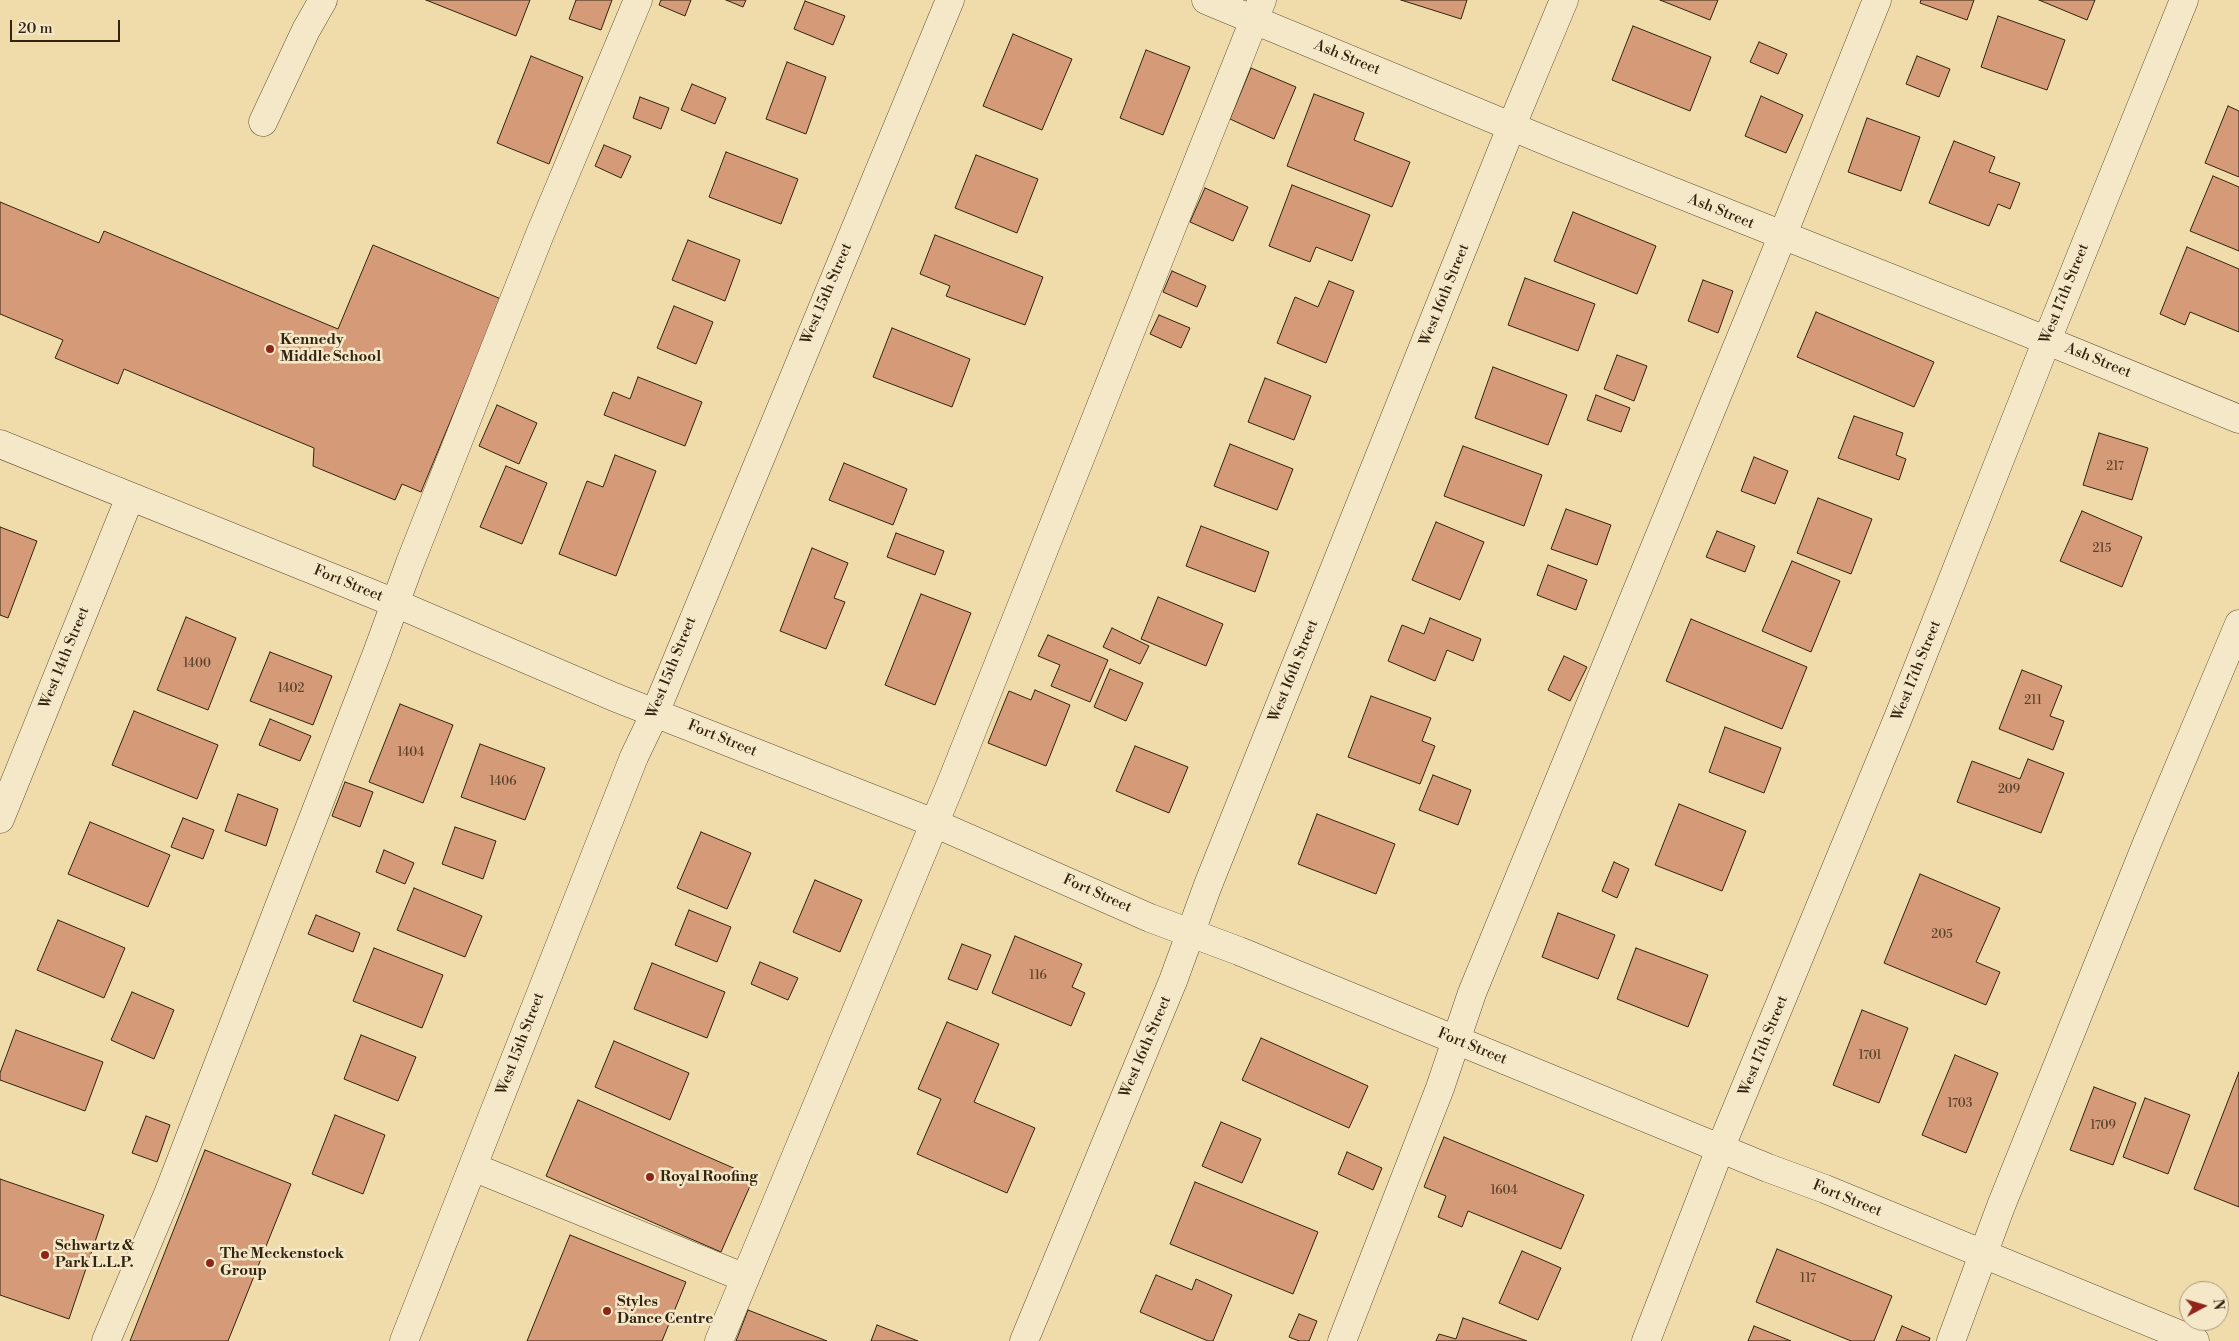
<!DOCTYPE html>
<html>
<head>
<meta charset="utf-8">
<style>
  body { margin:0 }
  #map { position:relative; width:2239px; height:1341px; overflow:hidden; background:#efdcaa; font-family:"Libre Bodoni",serif }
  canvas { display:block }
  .north { position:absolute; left:2179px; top:1281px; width:50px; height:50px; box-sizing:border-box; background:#f5e8c8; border:1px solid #a7997e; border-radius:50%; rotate:84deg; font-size:14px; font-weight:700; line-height:20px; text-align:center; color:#33230f }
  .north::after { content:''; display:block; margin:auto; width:18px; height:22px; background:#8f2418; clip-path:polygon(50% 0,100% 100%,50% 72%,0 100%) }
  .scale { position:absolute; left:10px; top:20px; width:110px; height:22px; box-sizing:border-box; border:2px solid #33230f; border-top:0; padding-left:6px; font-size:15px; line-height:18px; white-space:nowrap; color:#33230f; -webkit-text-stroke:4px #f5e8c8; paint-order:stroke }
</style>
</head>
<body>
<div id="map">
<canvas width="2239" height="1341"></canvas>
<div class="north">N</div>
<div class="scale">20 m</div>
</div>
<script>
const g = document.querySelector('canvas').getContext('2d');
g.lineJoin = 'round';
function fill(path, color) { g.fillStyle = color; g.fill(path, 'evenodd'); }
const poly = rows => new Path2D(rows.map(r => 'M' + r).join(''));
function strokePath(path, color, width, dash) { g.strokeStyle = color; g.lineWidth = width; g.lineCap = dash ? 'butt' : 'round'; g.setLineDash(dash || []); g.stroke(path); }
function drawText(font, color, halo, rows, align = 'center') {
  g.font = font + ' "Libre Bodoni",serif'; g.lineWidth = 5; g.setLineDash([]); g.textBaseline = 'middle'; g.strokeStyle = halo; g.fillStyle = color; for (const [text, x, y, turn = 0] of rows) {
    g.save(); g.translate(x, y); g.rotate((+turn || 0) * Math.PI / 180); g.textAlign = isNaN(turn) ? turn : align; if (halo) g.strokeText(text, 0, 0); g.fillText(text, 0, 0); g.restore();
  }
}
const building = poly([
  [426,0,530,0,516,36,426,0],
  [576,0,612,0,601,30,569,19,576,0],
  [661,0,691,0,685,16,659,5,661,0],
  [726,0,746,0,743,7,726,0],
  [1401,0,1467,0,1461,19,1401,0],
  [1660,0,1718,0,1710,20,1660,0],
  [1921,0,1974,0,1967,20,1920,3,1921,0],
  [2039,0,2095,0,2087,20,2039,0],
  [805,1,845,16,833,45,794,29,805,1],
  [1998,16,2065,40,2047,90,1981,67,1998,16],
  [1633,26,1711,57,1690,111,1612,80,1633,26],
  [1013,34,1072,59,1042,130,983,106,1013,34],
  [1759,42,1787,54,1778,74,1750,62,1759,42],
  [1146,50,1190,67,1163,135,1120,118,1146,50],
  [531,56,583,77,549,164,497,143,531,56],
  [1917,56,1950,69,1939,97,1906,84,1917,56],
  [787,62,826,77,806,134,766,119,787,62],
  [1251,68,1296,87,1274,139,1230,119,1251,68],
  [692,84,726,98,715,124,681,110,692,84],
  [1314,94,1364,113,1354,140,1410,162,1392,207,1287,166,1314,94],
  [1761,96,1803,115,1786,153,1745,136,1761,96],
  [640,97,669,108,661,129,633,118,640,97],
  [2228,106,2239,111,2239,177,2205,163,2228,106],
  [1867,118,1920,137,1901,191,1848,172,1867,118],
  [1954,141,1995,157,1989,172,2020,183,2010,209,1998,204,1989,226,1929,203,1954,141],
  [604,145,631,156,621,178,595,166,604,145],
  [726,152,798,179,781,224,709,197,726,152],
  [976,155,1038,179,1017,233,955,208,976,155],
  [2213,176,2239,187,2239,251,2190,231,2213,176],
  [1292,185,1370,215,1352,261,1316,247,1310,262,1269,246,1292,185],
  [1205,188,1248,207,1233,241,1190,222,1205,188],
  [0,202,99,243,104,231,338,329,373,245,501,299,421,492,402,484,395,500,313,466,314,448,124,369,118,384,55,358,63,340,0,314,0,202],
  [1573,212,1656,246,1637,294,1554,261,1573,212],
  [935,235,1043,277,1025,325,946,296,950,286,920,274,935,235],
  [688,240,740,260,725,301,672,280,688,240],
  [2187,247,2239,269,2239,332,2190,312,2185,325,2160,314,2187,247],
  [1172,271,1206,286,1197,307,1163,292,1172,271],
  [1525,278,1595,304,1578,351,1508,325,1525,278],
  [1703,280,1733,291,1718,333,1688,321,1703,280],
  [1329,281,1354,291,1326,363,1277,343,1295,297,1318,307,1329,281],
  [674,306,713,322,696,364,657,348,674,306],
  [1816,312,1934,362,1914,407,1797,357,1816,312],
  [1159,315,1190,328,1181,348,1150,334,1159,315],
  [892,328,970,359,952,407,873,377,892,328],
  [1617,355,1647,366,1634,401,1604,389,1617,355],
  [1493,367,1567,395,1548,445,1475,418,1493,367],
  [638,377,702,402,685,446,604,415,613,392,630,399,638,377],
  [1265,378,1311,396,1294,440,1248,422,1265,378],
  [1596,395,1630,408,1621,432,1587,420,1596,395],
  [497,405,537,423,519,464,479,446,497,405],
  [1854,416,1903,433,1896,455,1906,459,1899,480,1838,458,1854,416],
  [2099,433,2148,448,2132,500,2083,485,2099,433],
  [1230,444,1293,469,1277,510,1214,486,1230,444],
  [1463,446,1542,475,1524,526,1444,496,1463,446],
  [615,455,656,471,616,576,559,554,587,481,603,487,615,455],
  [1754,457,1788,471,1775,504,1741,491,1754,457],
  [844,463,907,489,893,525,829,500,844,463],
  [506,466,547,483,522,544,480,527,506,466],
  [1818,498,1872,519,1851,574,1797,553,1818,498],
  [1566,509,1611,525,1597,565,1551,549,1566,509],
  [2082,511,2142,537,2122,587,2060,561,2082,511],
  [1436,522,1484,542,1460,600,1412,580,1436,522],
  [1201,526,1269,552,1255,592,1186,566,1201,526],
  [0,527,37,541,8,618,0,615,0,527],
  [1717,531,1755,546,1745,572,1706,557,1717,531],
  [896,533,944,551,935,575,887,557,896,533],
  [812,548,848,563,834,598,845,602,826,649,780,631,812,548],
  [1792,561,1840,581,1811,652,1762,631,1792,561],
  [1548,565,1587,580,1576,610,1537,595,1548,565],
  [921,594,971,613,935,705,885,685,921,594],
  [1158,597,1223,624,1206,666,1141,639,1158,597],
  [186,617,236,638,208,710,157,690,186,617],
  [1430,618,1481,639,1473,661,1447,650,1435,681,1388,661,1402,625,1424,634,1430,618],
  [1691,619,1807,667,1782,729,1666,681,1691,619],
  [1112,628,1149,646,1140,664,1103,647,1112,628],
  [1048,635,1108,660,1090,702,1051,686,1060,665,1038,656,1048,635],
  [270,652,332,676,313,725,250,701,270,652],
  [1564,656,1587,667,1570,701,1548,690,1564,656],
  [1110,669,1143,683,1126,721,1094,707,1110,669],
  [2022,670,2062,686,2050,716,2064,721,2053,750,1999,729,2022,670],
  [1035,690,1070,705,1046,766,988,743,1009,691,1031,700,1035,690],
  [1371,696,1431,718,1422,741,1435,746,1420,784,1348,757,1371,696],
  [400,704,453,725,423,803,369,782,400,704],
  [134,711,218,745,197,799,112,765,134,711],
  [270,719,311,736,300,761,259,745,270,719],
  [1725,727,1781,748,1764,793,1709,772,1725,727],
  [480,744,545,768,525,820,461,797,480,744],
  [1135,746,1188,767,1169,813,1116,791,1135,746],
  [2028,759,2064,773,2041,833,1957,802,1972,761,2020,779,2028,759],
  [1433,775,1471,790,1458,825,1419,810,1433,775],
  [345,782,373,792,360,827,332,816,345,782],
  [238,794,278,809,266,846,225,831,238,794],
  [1679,804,1746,831,1722,891,1655,865,1679,804],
  [1317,814,1395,844,1376,894,1298,864,1317,814],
  [183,818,214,830,203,859,171,847,183,818],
  [90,822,170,855,148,907,68,874,90,822],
  [455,827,496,841,483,879,442,864,455,827],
  [701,832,751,853,727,909,677,888,701,832],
  [384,850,414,863,405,884,376,872,384,850],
  [1614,862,1629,869,1617,898,1602,891,1614,862],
  [1920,874,2000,908,1976,962,2000,972,1986,1005,1884,963,1920,874],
  [815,880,862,900,840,952,793,932,815,880],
  [414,888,482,916,465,957,397,930,414,888],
  [689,910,731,927,717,962,675,945,689,910],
  [1558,913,1615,935,1598,979,1542,957,1558,913],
  [316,915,360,933,353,952,308,934,316,915],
  [58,920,125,948,104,998,37,970,58,920],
  [1015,936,1082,964,1072,987,1085,993,1071,1026,992,993,1015,936],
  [962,944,991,955,977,990,948,979,962,944],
  [374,948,443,975,422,1028,353,1001,374,948],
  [1636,948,1708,975,1688,1027,1617,999,1636,948],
  [760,962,798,978,788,1000,751,984,760,962],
  [652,963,725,992,707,1038,634,1009,652,963],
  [132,992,174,1010,154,1059,111,1040,132,992],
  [1862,1010,1908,1028,1879,1103,1833,1085,1862,1010],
  [947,1022,999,1044,974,1102,1035,1128,1007,1193,917,1154,941,1099,918,1089,947,1022],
  [16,1030,103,1062,85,1111,0,1080,0,1073,16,1030],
  [361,1035,416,1057,398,1101,344,1079,361,1035],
  [1261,1038,1368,1086,1349,1128,1242,1080,1261,1038],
  [614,1041,689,1073,670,1120,595,1087,614,1041],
  [1955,1055,1998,1073,1966,1153,1922,1135,1955,1055],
  [2239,1072,2239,1207,2194,1189,2239,1072],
  [2094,1087,2136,1103,2113,1165,2070,1150,2094,1087],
  [2145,1098,2190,1115,2168,1174,2123,1157,2145,1098],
  [578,1100,754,1177,721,1252,546,1176,578,1100],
  [335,1115,385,1135,363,1194,312,1174,335,1115],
  [146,1116,170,1125,157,1162,132,1153,146,1116],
  [1221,1122,1261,1139,1242,1183,1202,1166,1221,1122],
  [1444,1137,1584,1195,1561,1249,1468,1211,1462,1227,1438,1217,1446,1196,1424,1187,1444,1137],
  [205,1150,291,1184,228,1341,130,1341,205,1150],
  [1347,1152,1382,1168,1373,1190,1338,1174,1347,1152],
  [0,1179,104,1215,69,1319,0,1295,0,1179],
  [1195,1182,1318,1232,1293,1294,1170,1244,1195,1182],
  [570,1235,686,1282,662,1341,527,1341,570,1235],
  [1777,1249,1892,1296,1874,1341,1851,1341,1756,1302,1777,1249],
  [1522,1251,1561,1268,1538,1320,1499,1303,1522,1251],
  [1156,1275,1192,1290,1196,1279,1232,1295,1213,1341,1208,1341,1140,1312,1156,1275],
  [748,1310,827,1341,736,1341,748,1310],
  [1299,1314,1317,1321,1309,1341,1299,1341,1289,1337,1299,1314],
  [1463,1318,1527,1341,1436,1341,1439,1334,1456,1339,1463,1318],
  [877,1325,918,1341,871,1341,877,1325],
  [1754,1326,1791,1341,1748,1341,1754,1326],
  [1902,1326,1930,1338,1929,1341,1896,1341,1902,1326]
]);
fill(building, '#d59b79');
strokePath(building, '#33230f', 1);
const minor = poly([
  [1206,0,1561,147,2001,322,2239,419],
  [263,122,306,30,323,0],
  [0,444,395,603,614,697,934,823,1150,918,1239,951,1768,1168,1825,1189,2195,1341],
  [0,819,130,497],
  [473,1167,745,1278],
  [106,1341,168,1194,377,653,410,563,540,234,638,0],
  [404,1341,634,757,655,713,950,0],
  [719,1341,952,781,1262,0],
  [1024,1341,1173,981,1208,885,1512,125,1564,0],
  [1342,1341,1440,1088,1472,993,1769,269,1877,0],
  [1646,1341,1720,1149,1898,718,2047,340,2184,0],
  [1951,1341,2001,1206,2147,843,2239,624]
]);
strokePath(minor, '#625136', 29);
strokePath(minor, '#f5e8c8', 28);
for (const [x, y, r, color] of [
  [270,349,5,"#8f2418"],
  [650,1177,5,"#8f2418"],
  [45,1255,5,"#8f2418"],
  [210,1263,5,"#8f2418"],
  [607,1311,5,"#8f2418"]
]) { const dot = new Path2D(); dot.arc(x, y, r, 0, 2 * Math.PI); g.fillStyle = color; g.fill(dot); strokePath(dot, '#f5e8c8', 2); }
drawText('12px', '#5c412a', null, [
  ["217",2115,467],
  ["215",2102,549],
  ["1400",197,664],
  ["1402",291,689],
  ["211",2033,701],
  ["1404",411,753],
  ["1406",503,782],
  ["209",2009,790],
  ["205",1942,935],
  ["116",1038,976],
  ["1701",1870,1056],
  ["1703",1960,1104],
  ["1709",2103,1126],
  ["1604",1504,1191],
  ["117",1808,1279]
]);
drawText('15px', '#33230f', '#f5e8c8', [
  ["Ash Street",1347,58,22],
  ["Ash Street",1721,212,22],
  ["West 15th Street",827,294,-67],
  ["West 17th Street",2065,294,-68],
  ["West 16th Street",1445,295,-68],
  ["Ash Street",2098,361,22],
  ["Fort Street",348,584,22],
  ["West 14th Street",65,658,-68],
  ["West 15th Street",672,668,-68],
  ["West 16th Street",1294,671,-68],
  ["West 17th Street",1917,671,-68],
  ["Fort Street",722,739,22],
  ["Fort Street",1097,894,24],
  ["West 15th Street",521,1044,-69],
  ["West 17th Street",1764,1046,-68],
  ["West 16th Street",1146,1047,-67],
  ["Fort Street",1472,1047,22],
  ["Fort Street",1847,1199,22]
]);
drawText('bold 15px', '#33230f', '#f5e8c8', [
  ["Kennedy",280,340],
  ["Middle School",280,357],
  ["Royal Roofing",660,1177],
  ["Schwartz &",55,1246],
  ["Park L.L.P.",55,1263],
  ["The Meckenstock",220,1254],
  ["Group",220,1271],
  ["Styles",617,1302],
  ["Dance Centre",617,1319]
], 'left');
</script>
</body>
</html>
